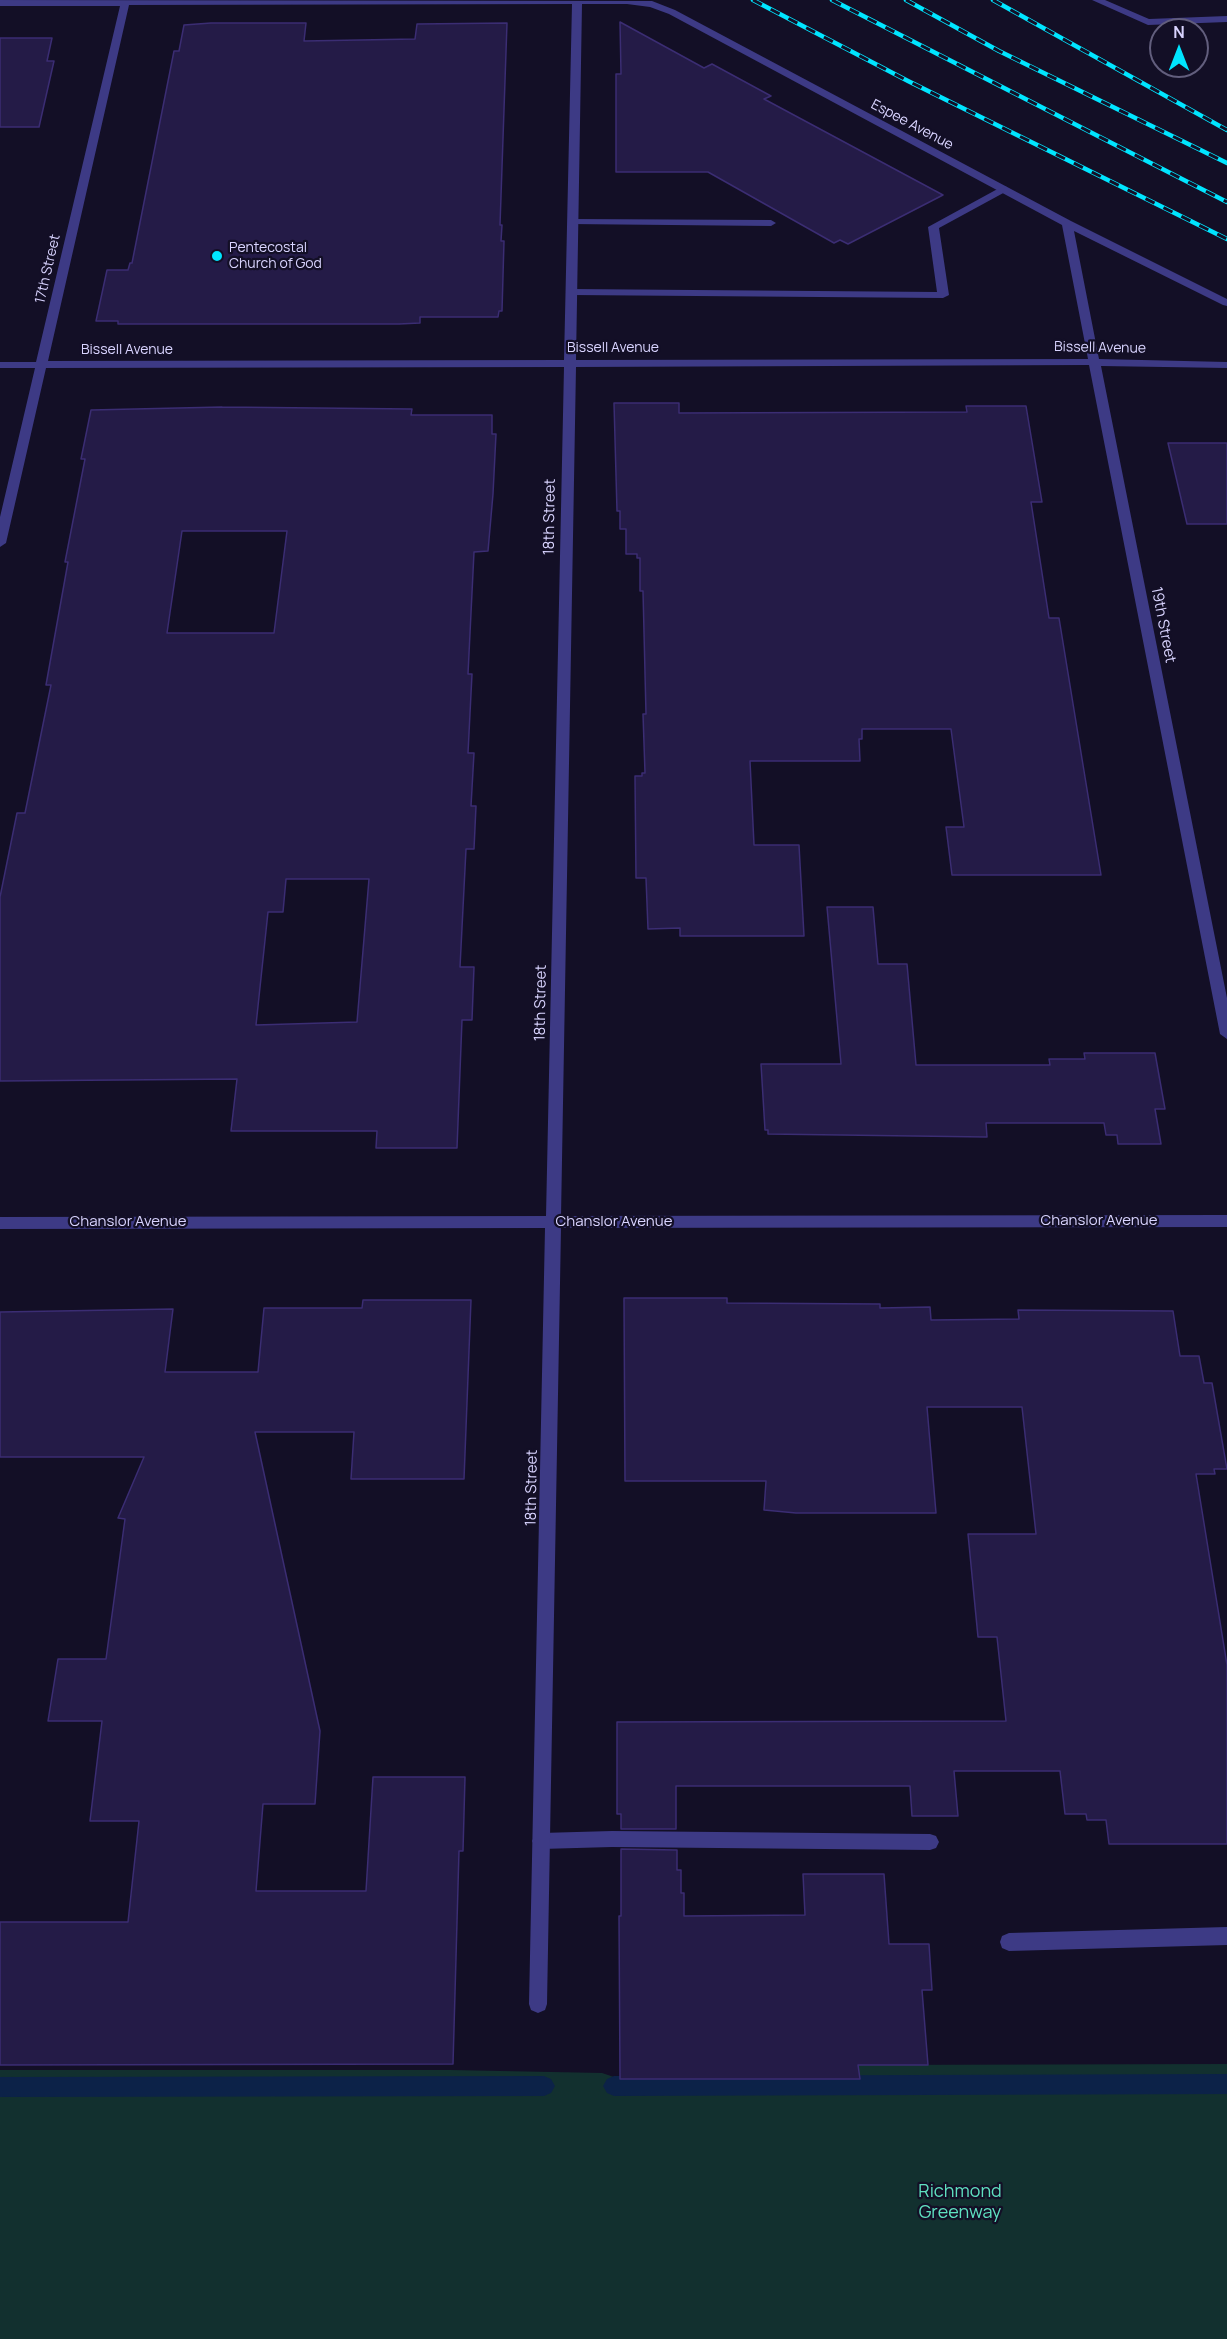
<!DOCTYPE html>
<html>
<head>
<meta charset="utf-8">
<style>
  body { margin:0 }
  #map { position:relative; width:1227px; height:2339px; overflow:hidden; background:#130f26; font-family:Manrope,sans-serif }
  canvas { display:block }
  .north { position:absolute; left:1149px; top:18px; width:60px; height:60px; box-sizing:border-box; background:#130f26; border:2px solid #625e7d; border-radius:50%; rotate:0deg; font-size:16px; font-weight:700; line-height:24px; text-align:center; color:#d9d4ff }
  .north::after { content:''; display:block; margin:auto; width:21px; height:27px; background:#00e5ff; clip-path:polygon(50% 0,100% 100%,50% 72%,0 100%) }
</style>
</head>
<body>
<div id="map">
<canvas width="1227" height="2339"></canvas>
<div class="north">N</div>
</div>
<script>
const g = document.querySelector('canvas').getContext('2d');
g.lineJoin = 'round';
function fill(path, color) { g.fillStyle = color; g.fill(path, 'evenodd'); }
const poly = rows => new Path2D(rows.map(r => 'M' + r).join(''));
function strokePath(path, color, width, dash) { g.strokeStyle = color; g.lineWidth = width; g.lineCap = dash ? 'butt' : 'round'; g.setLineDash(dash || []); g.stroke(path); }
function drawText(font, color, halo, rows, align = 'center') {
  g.font = font + ' Manrope,sans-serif'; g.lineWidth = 4.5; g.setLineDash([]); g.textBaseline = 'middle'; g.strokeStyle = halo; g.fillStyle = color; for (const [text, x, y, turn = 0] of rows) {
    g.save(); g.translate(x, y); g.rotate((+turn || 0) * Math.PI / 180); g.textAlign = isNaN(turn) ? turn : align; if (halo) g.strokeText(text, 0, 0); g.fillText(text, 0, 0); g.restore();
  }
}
fill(poly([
  [1227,2064,1227,2339,0,2339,0,2070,451,2070,602,2073,620,2079,860,2079,858,2065]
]), '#12302f');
fill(poly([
  [1227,2074,1227,2094,614,2096,607,2093,603,2086,607,2079,614,2076,1227,2074],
  [544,2076,551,2079,555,2086,551,2093,544,2096,0,2097,0,2077,544,2076]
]), '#0c2248');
const building = poly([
  [620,22,704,68,712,64,771,96,764,99,943,195,848,244,840,240,834,243,708,172,616,172,616,74,621,74,620,22],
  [211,23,306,23,304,41,415,39,417,24,507,23,500,225,502,225,501,241,504,241,502,311,499,311,498,317,420,317,420,323,399,324,118,324,118,321,96,321,107,270,128,270,130,263,132,263,174,51,179,51,184,25,211,23],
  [0,38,52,38,47,61,54,61,39,127,0,127,0,38],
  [614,403,679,403,679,413,967,412,966,406,1026,406,1042,502,1031,502,1049,618,1059,618,1101,875,952,875,946,827,964,827,951,729,862,729,862,739,859,739,860,761,750,761,754,845,799,845,804,936,680,936,680,928,648,929,646,878,636,878,635,776,642,776,642,773,645,773,643,714,646,714,643,591,640,591,640,558,637,558,637,554,626,554,626,529,620,529,620,511,617,511,614,403],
  [222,407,412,409,411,415,492,415,492,434,496,434,493,494,488,551,474,552,468,674,472,674,468,753,474,753,471,806,476,806,474,849,466,849,460,967,474,967,472,1020,462,1020,457,1148,376,1148,377,1131,231,1131,237,1079,0,1081,0,897,17,813,25,813,51,685,46,685,68,562,65,562,85,459,81,459,91,410,222,407],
  [182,531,287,531,274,633,167,633,182,531],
  [286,879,369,879,357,1022,256,1025,268,912,283,912,286,879],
  [1168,443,1227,443,1227,524,1187,524,1168,443],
  [827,907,873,907,878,964,907,964,916,1065,1050,1065,1049,1059,1085,1059,1084,1053,1155,1053,1165,1109,1155,1109,1161,1144,1118,1144,1117,1135,1106,1135,1104,1123,986,1123,987,1137,768,1134,768,1130,765,1130,761,1064,841,1064,827,907],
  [624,1298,727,1298,727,1303,880,1304,880,1308,930,1307,931,1320,1019,1319,1018,1310,1173,1311,1180,1356,1199,1356,1204,1383,1212,1383,1227,1469,1214,1469,1215,1474,1196,1474,1227,1665,1227,1844,1109,1844,1106,1820,1087,1820,1086,1814,1065,1814,1060,1771,954,1771,958,1816,912,1816,910,1786,676,1786,676,1829,621,1829,621,1814,617,1814,617,1722,1006,1721,997,1637,978,1637,968,1534,1036,1534,1022,1407,927,1407,936,1513,796,1513,764,1510,766,1481,625,1481,624,1298],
  [363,1300,471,1300,464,1479,351,1479,354,1432,255,1432,320,1731,315,1804,263,1804,256,1891,366,1891,373,1777,465,1777,463,1851,459,1851,453,2064,0,2065,0,1922,128,1922,139,1821,90,1821,102,1721,48,1721,58,1659,106,1659,125,1519,118,1518,144,1457,0,1457,0,1312,173,1309,165,1372,258,1372,264,1308,362,1308,363,1300],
  [621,1849,677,1850,677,1870,681,1870,681,1893,684,1893,684,1916,805,1915,803,1874,884,1874,889,1944,929,1944,932,1990,922,1990,928,2065,858,2065,860,2079,620,2079,619,1916,621,1916,621,1849]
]);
fill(building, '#241b47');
strokePath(building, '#3b2d73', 1.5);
fill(poly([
  [1092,0,1105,0,1149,19,1227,16,1227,22,1148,25,1092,0],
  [1003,186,1007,187,1007,191,939,228,949,295,943,298,572,295,567,292,572,289,937,292,928,227,1003,186],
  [573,219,771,220,776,223,771,226,569,224,569,220,573,219],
  [612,1831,930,1834,936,1836,939,1842,936,1848,930,1850,612,1847,541,1849,535,1847,532,1841,535,1835,541,1833,612,1831],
  [1227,1927,1227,1945,1009,1951,1002,1948,1000,1942,1002,1936,1009,1933,1227,1927]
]), '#3d3a85');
fill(poly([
  [0,0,652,1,675,10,1071,221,1227,299,1227,306,1223,305,1074,231,1099,359,1227,362,1227,368,1101,366,1227,998,1227,1039,1220,1034,1089,365,576,367,561,1216,1227,1215,1227,1227,561,1228,547,2004,545,2010,538,2013,531,2010,529,2004,545,1228,0,1229,0,1217,546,1216,564,367,46,368,6,543,0,547,0,517,35,368,0,368,0,362,36,362,120,6,0,6,0,0],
  [572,4,564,360,48,361,129,5,572,4],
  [582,4,627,4,650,7,669,14,1062,225,1088,359,576,360,582,4]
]), '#3d3a85');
const rail = poly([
  [753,0,908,81,1227,239],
  [832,0,1227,202],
  [906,0,999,51,1227,163],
  [993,0,1227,130]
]);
strokePath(rail, '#00e5ff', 4.5);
strokePath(rail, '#130f26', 3, [10]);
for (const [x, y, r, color] of [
  [217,256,6,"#00e5ff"]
]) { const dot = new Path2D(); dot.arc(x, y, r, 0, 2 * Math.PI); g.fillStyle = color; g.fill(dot); strokePath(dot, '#130f26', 2); }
drawText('14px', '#d9d4ff', '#130f26', [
  ["Espee Avenue",912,125,28],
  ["17th Street",48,269,-77],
  ["Bissell Avenue",613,348],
  ["Bissell Avenue",1100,348,1],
  ["Bissell Avenue",127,350]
]);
drawText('14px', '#d9d4ff', '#130f26', [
  ["Pentecostal",229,248],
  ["Church of God",229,264]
], 'left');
drawText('15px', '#d9d4ff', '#130f26', [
  ["18th Street",550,517,-89],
  ["19th Street",1163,625,79],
  ["18th Street",541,1003,-89],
  ["Chanslor Avenue",1099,1221],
  ["Chanslor Avenue",128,1222],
  ["Chanslor Avenue",614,1222],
  ["18th Street",532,1488,-89]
]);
drawText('18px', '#5fe0c0', '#130f26', [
  ["Richmond",960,2192],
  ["Greenway",960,2213]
]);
</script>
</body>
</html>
